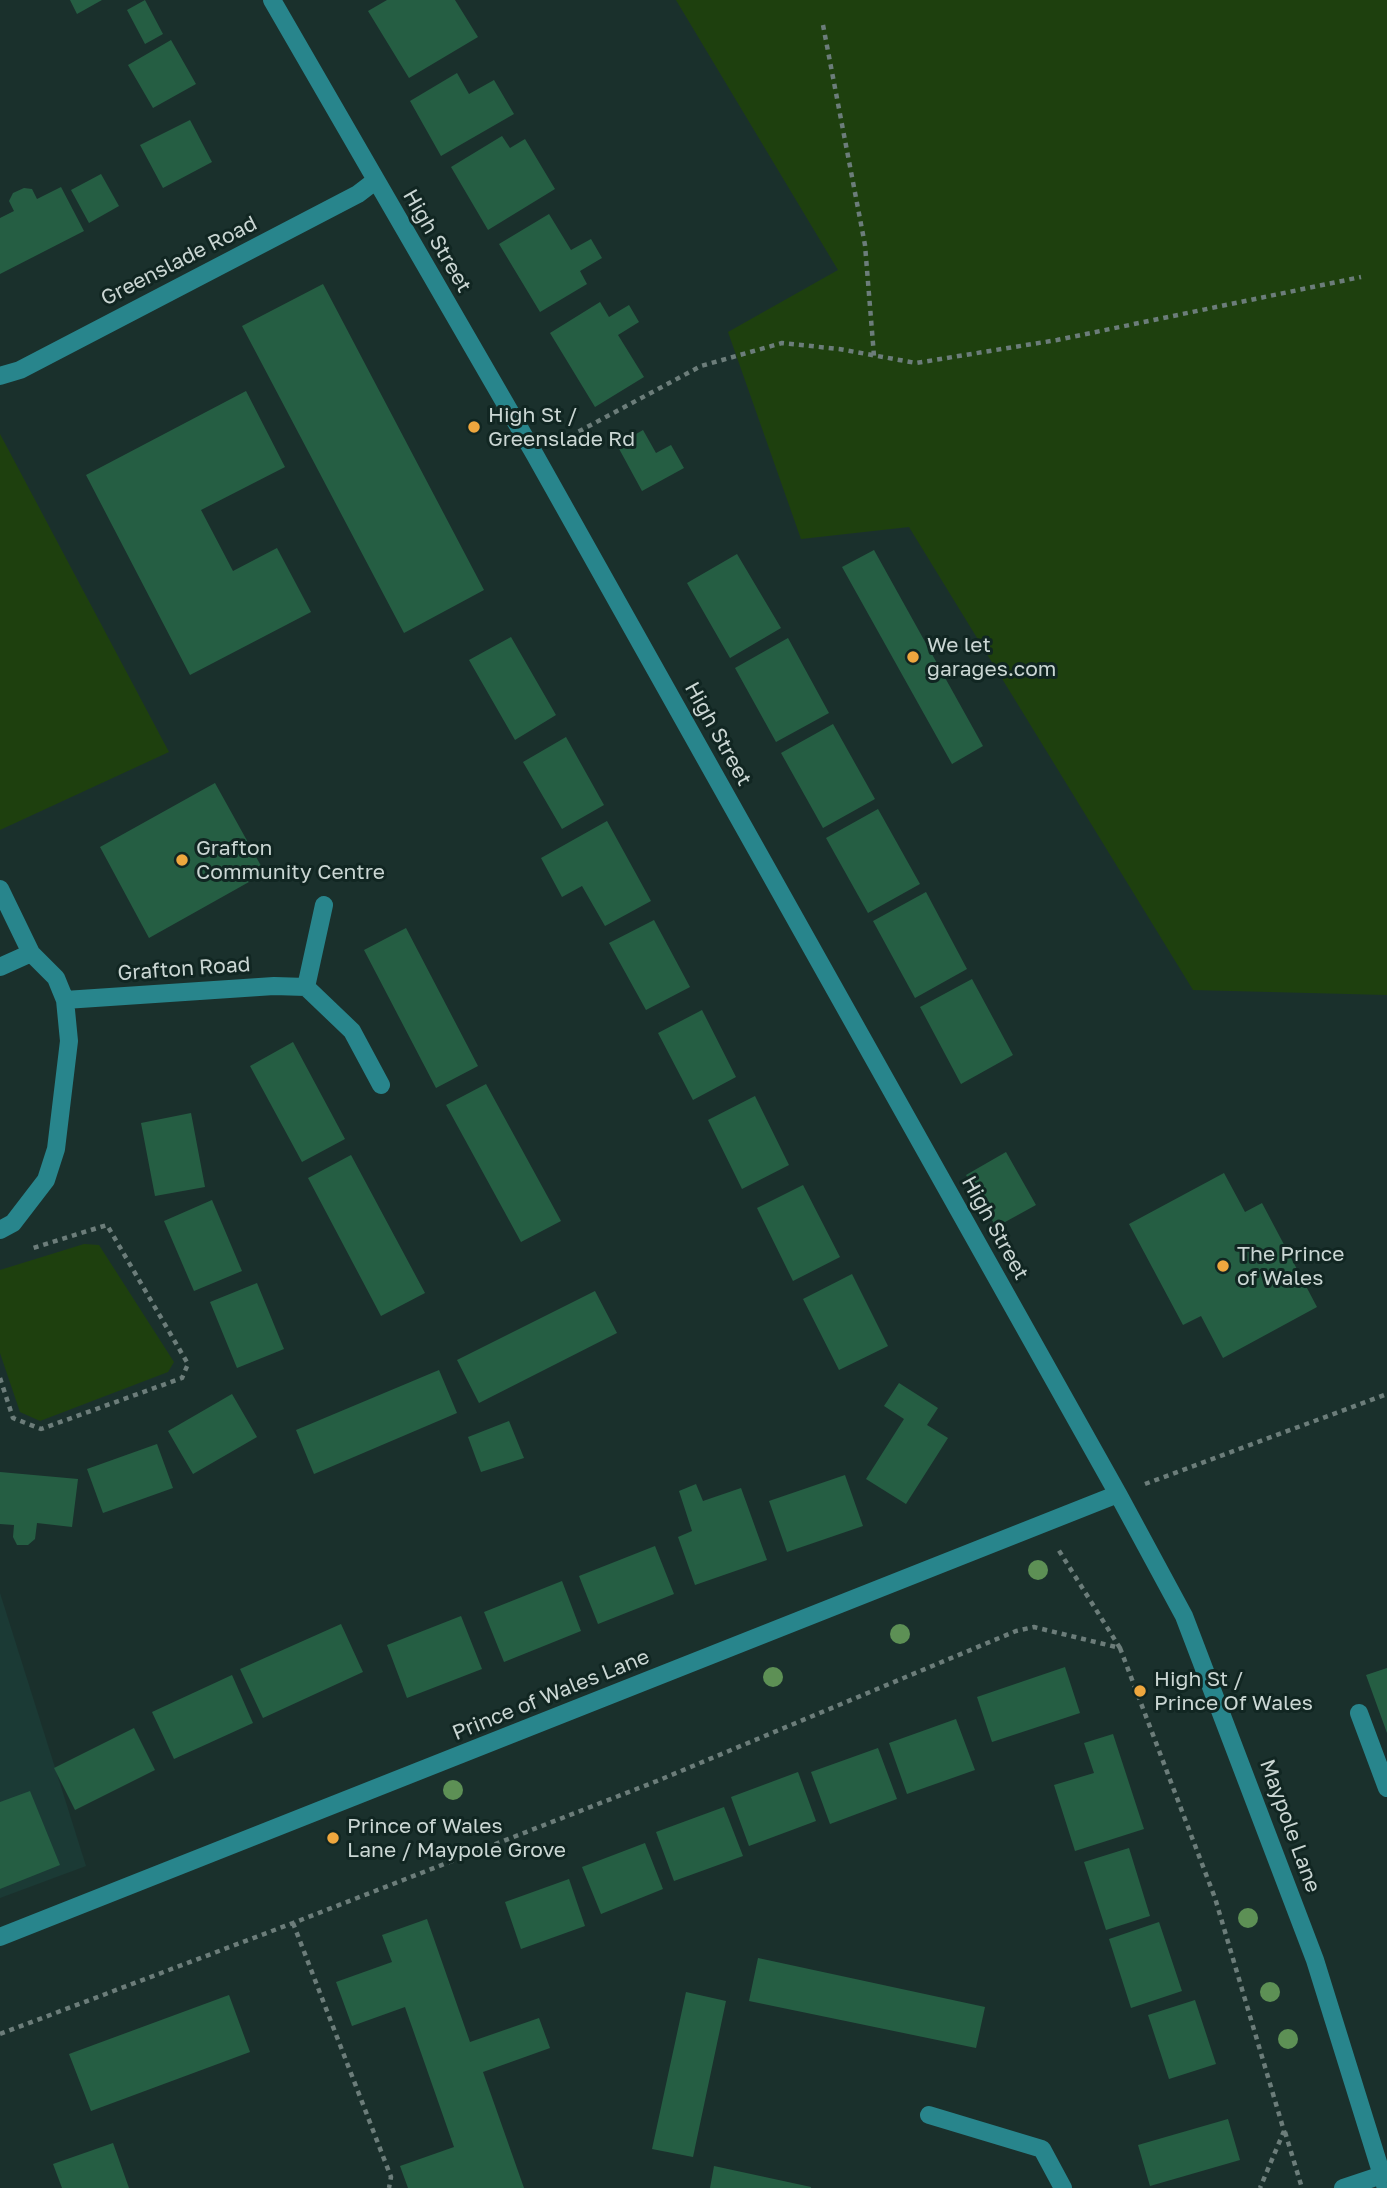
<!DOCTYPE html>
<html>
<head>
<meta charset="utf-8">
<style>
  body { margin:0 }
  canvas { display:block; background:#1a302c }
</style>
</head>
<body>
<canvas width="1387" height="2188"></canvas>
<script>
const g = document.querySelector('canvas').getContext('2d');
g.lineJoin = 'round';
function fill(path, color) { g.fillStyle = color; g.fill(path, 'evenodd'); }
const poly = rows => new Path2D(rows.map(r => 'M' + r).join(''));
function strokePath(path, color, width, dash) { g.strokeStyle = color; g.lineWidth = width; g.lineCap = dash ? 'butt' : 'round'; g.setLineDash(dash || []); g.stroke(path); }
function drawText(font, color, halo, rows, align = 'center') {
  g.font = font + ' "Golos Text",sans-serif'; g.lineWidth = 6; g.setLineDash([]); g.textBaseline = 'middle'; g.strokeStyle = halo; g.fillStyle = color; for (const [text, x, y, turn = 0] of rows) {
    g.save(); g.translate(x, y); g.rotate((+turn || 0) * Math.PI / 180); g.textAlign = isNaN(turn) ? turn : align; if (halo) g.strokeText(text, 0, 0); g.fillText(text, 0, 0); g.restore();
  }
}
fill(poly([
  [0,1593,86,1866,0,1898]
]), '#1b3a35');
fill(poly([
  [676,0,1387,0,1387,995,1193,990,909,527,801,539,728,332,838,270],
  [0,434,169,752,0,830],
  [84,1244,99,1245,174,1362,168,1372,40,1421,20,1412,0,1353,0,1270]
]), '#1e400e');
fill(poly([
  [70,0,102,0,77,14],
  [145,0,163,34,145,44,127,10],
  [387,0,455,0,478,37,409,78,368,11],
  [171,40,196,84,153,108,128,65],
  [457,73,469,94,494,80,514,114,441,156,410,101],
  [190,120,212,162,163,188,140,145],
  [502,136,510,148,525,139,555,189,488,230,451,167],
  [101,174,119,206,89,223,71,190],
  [61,187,84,231,0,274,0,218,14,211,9,201,13,193,24,188,32,189,37,199],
  [549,214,571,250,591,239,602,258,580,271,587,284,540,312,499,244],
  [323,284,484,590,404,633,242,326],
  [600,302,609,317,629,305,639,322,618,335,644,377,595,407,550,333],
  [246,391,285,467,201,510,233,571,277,548,311,612,190,675,86,475],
  [643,430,656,453,671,445,684,468,642,491,617,445],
  [874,550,983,746,952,764,842,567],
  [737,554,781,628,730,658,687,583],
  [511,637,556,715,515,740,469,660],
  [788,638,829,713,776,742,735,668],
  [833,724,875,799,823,828,781,753],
  [566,737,604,805,562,829,523,762],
  [215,783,265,873,149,938,100,847],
  [878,809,920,884,868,913,826,838],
  [607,821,651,901,605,926,582,886,562,897,541,858],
  [926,892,967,969,915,998,873,921],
  [654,920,690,987,646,1010,609,943],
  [406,928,478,1066,436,1088,364,950],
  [972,979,1013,1055,961,1084,920,1007],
  [702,1010,736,1077,693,1100,658,1033],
  [293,1042,345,1139,302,1162,250,1066],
  [486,1084,561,1221,521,1242,446,1105],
  [755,1096,789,1165,742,1189,708,1120],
  [191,1113,205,1187,155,1196,141,1123],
  [1006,1152,1036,1205,996,1227,966,1175],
  [351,1155,425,1293,381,1316,308,1178],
  [1224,1173,1245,1212,1262,1203,1317,1307,1223,1358,1201,1316,1183,1325,1129,1224],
  [803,1185,840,1257,793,1281,757,1208],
  [212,1200,242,1271,194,1291,164,1221],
  [852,1274,888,1346,839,1370,803,1299],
  [257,1283,284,1349,237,1368,210,1302],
  [595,1291,617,1333,479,1403,457,1360],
  [439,1370,457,1413,314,1474,296,1430],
  [899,1383,938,1408,927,1425,948,1438,906,1504,866,1479,904,1419,884,1406],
  [232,1394,257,1437,193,1474,168,1431],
  [509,1421,524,1458,481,1472,468,1437],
  [157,1444,173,1488,103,1513,87,1469],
  [0,1472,78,1479,72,1527,37,1523,35,1539,28,1545,17,1545,13,1537,14,1525,0,1524],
  [845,1475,863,1526,787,1552,769,1501],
  [696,1484,703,1501,741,1488,767,1560,695,1585,678,1537,692,1531,679,1491],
  [655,1546,674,1594,598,1624,579,1576],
  [562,1581,581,1631,504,1662,484,1612],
  [461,1616,482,1669,407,1698,387,1645],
  [341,1624,363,1672,263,1718,240,1669],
  [1065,1667,1080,1713,992,1742,977,1697],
  [1387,1668,1387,1733,1366,1675],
  [232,1675,253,1723,174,1759,152,1712],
  [956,1719,975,1770,907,1794,889,1743],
  [134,1728,155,1770,75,1810,54,1768],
  [1113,1734,1144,1829,1075,1851,1054,1785,1094,1773,1084,1743],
  [878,1748,897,1799,830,1824,811,1772],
  [798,1772,816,1821,749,1846,731,1797],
  [30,1791,60,1865,0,1889,0,1802],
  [724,1807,743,1856,674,1881,656,1832],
  [645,1843,663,1889,601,1914,582,1867],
  [1129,1848,1150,1916,1106,1930,1084,1862],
  [569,1879,585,1926,521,1949,505,1902],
  [427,1919,470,2042,539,2018,550,2048,483,2072,524,2188,408,2188,400,2166,454,2147,405,2007,352,2026,336,1982,392,1962,382,1935],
  [1159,1922,1182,1991,1131,2008,1109,1939],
  [758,1958,985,2007,976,2048,749,2001],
  [686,1992,726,2001,693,2157,652,2149],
  [229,1995,250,2052,91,2111,69,2054],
  [1195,2000,1216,2064,1169,2079,1148,2015],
  [1228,2119,1240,2160,1150,2186,1138,2145],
  [113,2143,129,2188,62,2188,53,2164],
  [714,2166,811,2187,811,2188,710,2188]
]), '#255e43');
strokePath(poly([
  [823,25,865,245,874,356],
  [561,441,701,366,782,343,839,349,916,363,1057,340,1361,277],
  [0,1378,13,1418,41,1429,182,1378,188,1364,107,1225,33,1248,31,1246],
  [1145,1484,1387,1394],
  [1120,1648,1215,1898,1284,2131,1260,2188],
  [293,1923,391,2177,389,2188],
  [0,2034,293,1923,657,1781,1016,1631,1034,1627,1120,1648,1058,1549],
  [1285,2132,1302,2188]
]), '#6c7d7a', 4.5, [5, 5]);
strokePath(poly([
  [272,0,535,455,1118,1494,1184,1616,1315,1960,1386,2188],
  [0,376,20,370,358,194,375,181],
  [0,889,31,953,56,978,65,1000,69,1041,56,1149,46,1180,13,1223,0,1230],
  [0,967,31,953],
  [306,987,324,905],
  [65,1000,274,986,306,987,352,1031,381,1085],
  [1359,1713,1387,1788],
  [0,1937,1118,1494],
  [929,2115,1042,2149,1063,2188],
  [1343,2188,1382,2175]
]), '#28858c', 18);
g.fillStyle = '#5d9055';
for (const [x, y] of [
  [1038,1570],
  [900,1634],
  [773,1677],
  [453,1790],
  [1248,1918],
  [1270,1992],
  [1288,2039]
]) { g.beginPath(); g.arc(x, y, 10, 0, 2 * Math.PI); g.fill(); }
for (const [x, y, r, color] of [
  [474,427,7,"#efa73e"],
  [913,657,7,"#efa73e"],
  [182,860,7,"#efa73e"],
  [1223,1266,7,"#efa73e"],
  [1140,1691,7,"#efa73e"],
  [333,1838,7,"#efa73e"]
]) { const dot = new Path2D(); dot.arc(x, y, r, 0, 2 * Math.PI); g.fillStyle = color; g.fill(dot); strokePath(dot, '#112622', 2.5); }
drawText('21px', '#cad6d3', '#112622', [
  ["High Street",437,241,60],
  ["Greenslade Road",179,261,-27],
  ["High Street",718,734,61],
  ["Grafton Road",184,969,-4],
  ["High Street",995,1228,61],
  ["Prince of Wales Lane",551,1695,-22],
  ["Maypole Lane",1290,1826,70]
]);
drawText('21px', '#cad6d3', '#112622', [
  ["High St /",488,415],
  ["Greenslade Rd",488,439],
  ["We let",927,645],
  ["garages.com",927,669],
  ["Grafton",196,848],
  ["Community Centre",196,872],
  ["The Prince",1237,1254],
  ["of Wales",1237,1278],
  ["High St /",1154,1679],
  ["Prince Of Wales",1154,1703],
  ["Prince of Wales",347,1826],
  ["Lane / Maypole Grove",347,1850]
], 'left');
</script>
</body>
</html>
